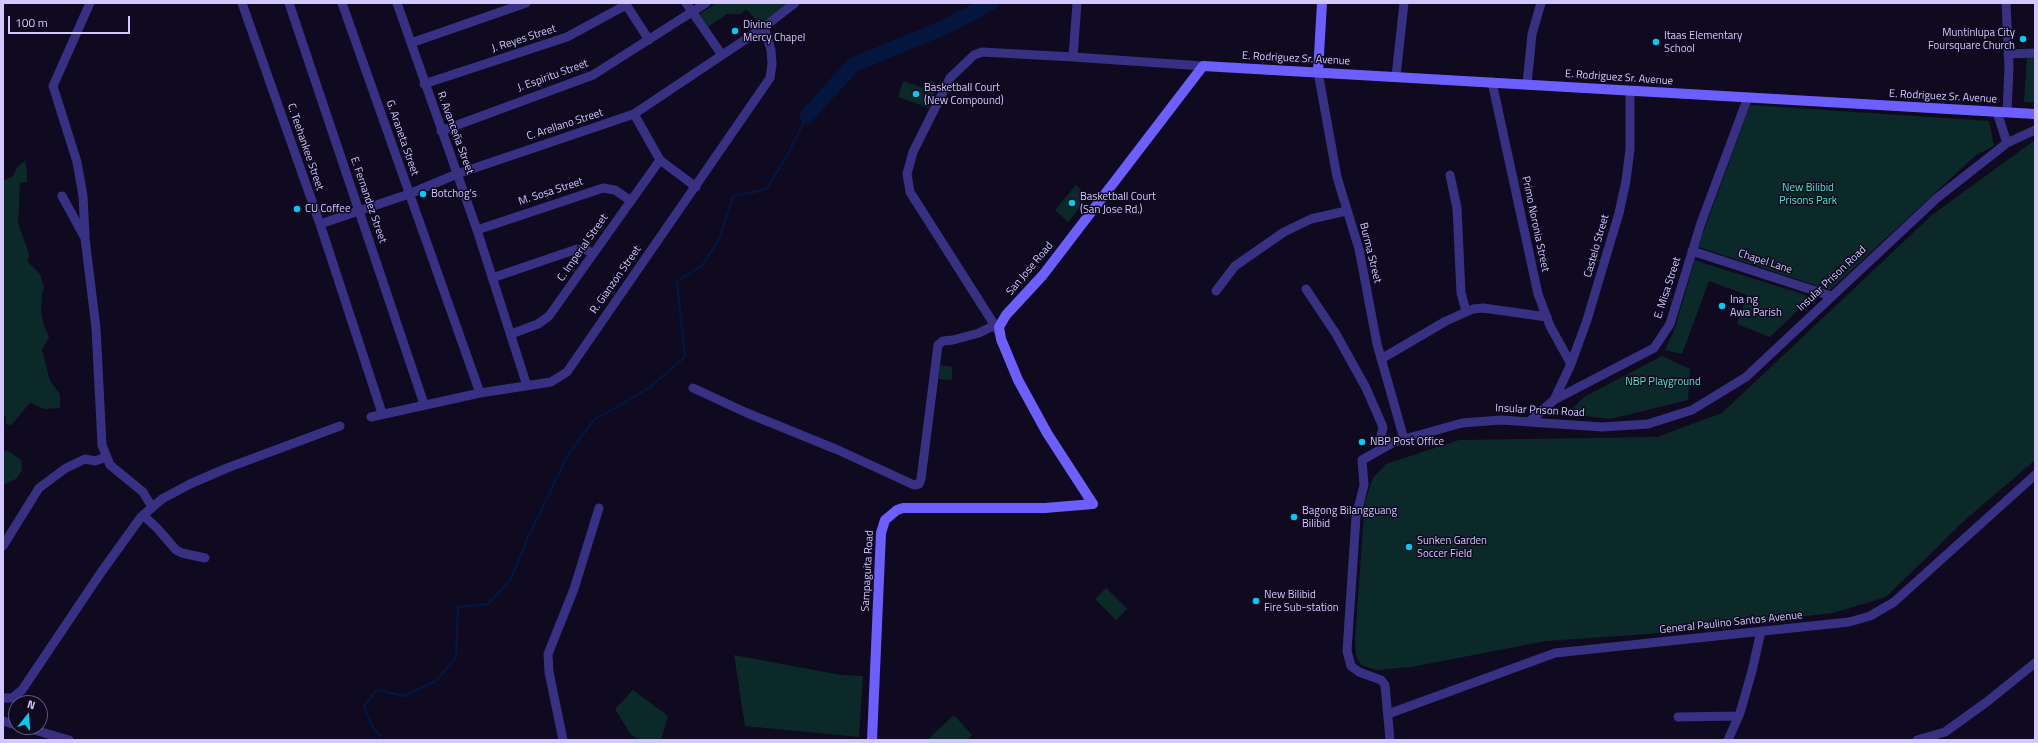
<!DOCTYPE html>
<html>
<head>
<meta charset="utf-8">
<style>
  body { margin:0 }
  #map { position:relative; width:2038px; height:743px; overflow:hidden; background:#0f0a1f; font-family:"Titillium Web",sans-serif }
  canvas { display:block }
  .frame { position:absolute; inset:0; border:4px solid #d2c8ff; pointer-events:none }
  .north { position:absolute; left:8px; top:695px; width:40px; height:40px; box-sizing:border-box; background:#0f0a1f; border:1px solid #5d5679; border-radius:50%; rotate:17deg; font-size:11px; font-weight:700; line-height:16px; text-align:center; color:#d2c8ff }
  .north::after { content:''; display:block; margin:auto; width:14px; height:18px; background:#00ccf3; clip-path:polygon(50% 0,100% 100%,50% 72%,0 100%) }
  .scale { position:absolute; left:8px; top:16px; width:122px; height:18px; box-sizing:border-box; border:2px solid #d2c8ff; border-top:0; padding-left:5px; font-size:12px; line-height:14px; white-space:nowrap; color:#d2c8ff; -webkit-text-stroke:3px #0f0a1f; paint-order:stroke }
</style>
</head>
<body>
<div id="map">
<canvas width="2038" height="743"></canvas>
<div class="frame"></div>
<div class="north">N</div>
<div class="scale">100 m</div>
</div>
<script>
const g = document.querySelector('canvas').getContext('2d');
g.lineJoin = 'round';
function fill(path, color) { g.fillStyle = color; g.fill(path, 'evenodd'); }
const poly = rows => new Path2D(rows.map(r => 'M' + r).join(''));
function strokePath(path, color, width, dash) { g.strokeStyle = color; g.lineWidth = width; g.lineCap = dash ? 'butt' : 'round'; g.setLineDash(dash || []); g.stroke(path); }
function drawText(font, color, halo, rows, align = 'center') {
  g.font = font + ' "Titillium Web",sans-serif'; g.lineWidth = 3; g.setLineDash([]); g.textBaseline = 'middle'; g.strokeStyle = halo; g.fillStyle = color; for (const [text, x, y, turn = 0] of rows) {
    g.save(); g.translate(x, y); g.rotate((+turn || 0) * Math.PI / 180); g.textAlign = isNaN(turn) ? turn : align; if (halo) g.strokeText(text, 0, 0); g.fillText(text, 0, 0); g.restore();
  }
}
fill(poly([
  [717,3,789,3,760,24,746,9,741,14,727,14,708,27,699,14],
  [2027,56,2035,57,2035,103,2024,102],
  [903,81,935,92,929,108,898,97],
  [1750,105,1989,121,1994,146,1976,155,1830,290,1698,247],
  [2035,140,2035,460,1965,520,1886,597,1833,613,1649,634,1546,641,1411,667,1376,670,1361,665,1356,656,1355,639,1365,502,1373,478,1386,464,1459,440,1657,437,1722,413,1932,215],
  [25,161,27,172,27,182,20,183,18,223,29,254,28,262,40,274,44,287,42,294,41,311,43,323,49,337,42,350,50,381,60,394,60,408,44,409,30,403,11,425,6,424,6,416,3,416,3,181,13,176,18,166],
  [1076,185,1088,197,1068,222,1055,210],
  [1695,260,1700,262,1812,297,1770,337,1737,324,1747,295,1709,281,1682,354,1665,350,1674,331],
  [1662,356,1690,369,1688,400,1610,419,1567,414,1584,397],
  [940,365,952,367,952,380,939,379],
  [3,450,11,453,21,460,22,470,16,479,3,485],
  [1106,588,1127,609,1116,620,1095,599],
  [734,655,841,675,863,676,859,737,745,726],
  [633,690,668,716,661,740,641,740,631,735,615,709],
  [954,715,972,735,967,740,927,740]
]), '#0c2929');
strokePath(poly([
  [383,740,372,726,364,706,377,690,404,696,436,681,456,657,458,607,488,604,510,581,528,537,569,453,594,420,649,388,685,357,677,281,702,266,719,240,733,197,766,189,787,156,807,116]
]), '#04163e', 2.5);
strokePath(poly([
  [807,116,853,65,945,27,991,3]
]), '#04163e', 15);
strokePath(poly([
  [242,3,320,224,382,413],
  [289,3,424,404],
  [342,3,480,393],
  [397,3,477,230,527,386],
  [625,3,649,40],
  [686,3,722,55],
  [2006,3,2009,67,2007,112],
  [411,43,526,3],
  [2008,54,2035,53],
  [1073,57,1077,3],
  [1318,72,1337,177,1359,249,1377,344,1404,439],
  [1396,76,1404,3],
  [1492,82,1538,294,1550,326,1571,364],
  [424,84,567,37,626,5],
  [1527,84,1532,34,1541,3],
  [1997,112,2007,143],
  [634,114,660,160,696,187],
  [441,131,593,75,706,3],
  [1450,175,1457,208,1461,293,1466,311],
  [62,196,85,238,96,328,102,445,110,465,143,492,152,507],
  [320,224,409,194,457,174,634,114,764,27,795,3],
  [477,230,603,188,615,190,631,201],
  [85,235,83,196,77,162,53,86,90,3],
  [1692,251,1831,296],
  [492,278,577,249,587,250,593,254],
  [1306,289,1336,334,1366,388,1383,427,1381,437,1385,447],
  [1216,291,1235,266,1284,232,1311,219,1346,211],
  [999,332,910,192,907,174,913,152,950,78,974,55,982,52,1073,57,1203,66],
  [511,334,538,324,549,316,660,160],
  [1381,359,1446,321,1473,309,1483,308,1547,317],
  [693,388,747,413,838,450,914,485,919,484,921,479,938,345,943,341,953,340,979,333,995,325],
  [1554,400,1571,364,1587,320,1619,213,1626,181,1630,149,1630,91],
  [371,417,480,393,551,382,567,372,770,78,772,64,771,50,764,27],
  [1530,421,1554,400,1654,348,1670,324,1701,223,1748,97],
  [143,515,157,528,176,550,182,553,205,558],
  [3,546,39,488,66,468,85,459,95,461,106,457],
  [3,698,12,698,22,690,102,571,141,517,162,499,190,484,227,468,340,426],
  [1388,714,1555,653,1849,622,1870,616,1894,602,2035,475],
  [1678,717,1738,716],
  [3,721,16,725],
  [24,727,69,740],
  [563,740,549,672,548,654,574,589,599,508],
  [1390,740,1385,685,1381,680,1359,672,1351,666,1347,651,1356,517,1364,485,1362,460,1394,442,1462,423,1501,420,1602,427,1648,424,1692,410,1746,377,1937,198,2007,143,2035,130],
  [1728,740,1740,713,1752,671,1761,631],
  [1917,740,1945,732,1988,701,2035,663]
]), '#383083', 9);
strokePath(poly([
  [1318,72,1322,3],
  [872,740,881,533,885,520,897,510,903,508,1045,508,1093,504,1047,433,1018,380,1001,339,999,327,1006,315,1043,275,1203,66,2035,114]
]), '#6d5fff', 10);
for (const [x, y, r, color] of [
  [735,31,4,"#00ccf3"],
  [2023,39,4,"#00ccf3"],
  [1656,42,4,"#00ccf3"],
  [916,94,4,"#00ccf3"],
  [423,194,4,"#00ccf3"],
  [1072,203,4,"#00ccf3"],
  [297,209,4,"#00ccf3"],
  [1722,306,4,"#00ccf3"],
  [1362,442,4,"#00ccf3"],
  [1294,517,4,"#00ccf3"],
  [1409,547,4,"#00ccf3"],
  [1256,601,4,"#00ccf3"]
]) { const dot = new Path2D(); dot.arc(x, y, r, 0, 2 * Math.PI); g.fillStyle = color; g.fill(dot); strokePath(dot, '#0f0a1f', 1.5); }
drawText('11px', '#d2c8ff', '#0f0a1f', [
  ["Divine",743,25],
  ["Mercy Chapel",743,38],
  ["Muntinlupa City",2015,33,"right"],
  ["Foursquare Church",2015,46,"right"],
  ["Itaas Elementary",1664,36],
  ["School",1664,49],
  ["Basketball Court",924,88],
  ["(New Compound)",924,101],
  ["Botchog's",431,194],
  ["Basketball Court",1080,197],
  ["(San Jose Rd.)",1080,210],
  ["CU Coffee",305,209],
  ["Ina ng",1730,300],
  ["Awa Parish",1730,313],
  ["NBP Post Office",1370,442],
  ["Bagong Bilangguang",1302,511],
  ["Bilibid",1302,524],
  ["Sunken Garden",1417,541],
  ["Soccer Field",1417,554],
  ["New Bilibid",1264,595],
  ["Fire Sub-station",1264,608]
], 'left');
drawText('11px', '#d2c8ff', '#0f0a1f', [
  ["J. Reyes Street",524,39,-18],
  ["E. Rodriguez Sr. Avenue",1296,59,3],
  ["J. Espiritu Street",553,76,-20],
  ["E. Rodriguez Sr. Avenue",1619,78,4],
  ["E. Rodriguez Sr. Avenue",1943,97,3],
  ["C. Arellano Street",565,125,-18],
  ["R. Avanceña Street",455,133,70],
  ["G. Araneta Street",402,138,71],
  ["C. Teehankee Street",305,147,71],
  ["M. Sosa Street",551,192,-18],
  ["E. Fernandez Street",368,200,71],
  ["Primo Noronia Street",1535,224,78],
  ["Castelo Street",1597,246,-74],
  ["C. Imperial Street",583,248,-55],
  ["Burma Street",1370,253,76],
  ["Chapel Lane",1765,262,18],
  ["San Jose Road",1030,269,-50],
  ["Insular Prison Road",1832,279,-43],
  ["R. Gianzon Street",616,280,-55],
  ["E. Misa Street",1668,288,-72],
  ["Insular Prison Road",1540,411,3],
  ["Sampaguita Road",868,571,-87],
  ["General Paulino Santos Avenue",1731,623,-6]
]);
drawText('11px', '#48eacc', '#0f0a1f', [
  ["New Bilibid",1808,188],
  ["Prisons Park",1808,201],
  ["NBP Playground",1663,382]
]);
</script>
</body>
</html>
